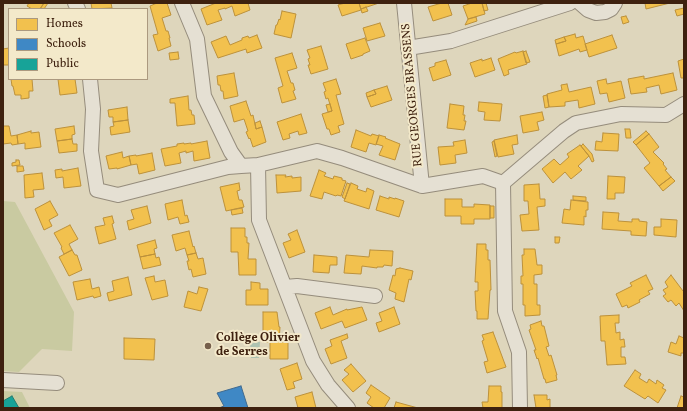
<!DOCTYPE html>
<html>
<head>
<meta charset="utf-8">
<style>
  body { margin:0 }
  #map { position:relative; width:687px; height:411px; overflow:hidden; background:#ded6bc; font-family:Vollkorn,serif }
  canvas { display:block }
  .frame { position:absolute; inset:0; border:4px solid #3e210f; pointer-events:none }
  .legend { position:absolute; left:8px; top:8px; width:140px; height:72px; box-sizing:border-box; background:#f3e9ca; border:1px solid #ab997f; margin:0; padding:5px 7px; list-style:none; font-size:12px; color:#3e210f }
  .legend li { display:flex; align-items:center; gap:8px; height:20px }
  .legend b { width:20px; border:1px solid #ab997f }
</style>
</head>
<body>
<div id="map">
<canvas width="687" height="411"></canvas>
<div class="frame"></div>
<ul class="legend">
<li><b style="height:11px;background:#f2c14e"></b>Homes</li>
<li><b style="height:11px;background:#3f88c5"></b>Schools</li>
<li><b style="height:11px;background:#17a398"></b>Public</li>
</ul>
</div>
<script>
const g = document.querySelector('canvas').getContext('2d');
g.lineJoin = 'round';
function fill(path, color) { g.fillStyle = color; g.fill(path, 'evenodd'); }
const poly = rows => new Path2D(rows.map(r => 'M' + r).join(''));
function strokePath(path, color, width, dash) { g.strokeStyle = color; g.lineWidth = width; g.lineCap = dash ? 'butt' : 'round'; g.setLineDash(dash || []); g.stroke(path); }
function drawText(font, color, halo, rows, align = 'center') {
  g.font = font + ' Vollkorn,serif'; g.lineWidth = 4; g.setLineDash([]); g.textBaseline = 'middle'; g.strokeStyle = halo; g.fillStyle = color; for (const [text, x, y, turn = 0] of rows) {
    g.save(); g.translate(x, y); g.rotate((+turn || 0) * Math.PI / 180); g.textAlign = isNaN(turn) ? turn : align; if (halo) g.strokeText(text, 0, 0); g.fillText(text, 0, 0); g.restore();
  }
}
fill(poly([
  [3,201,15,202,74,312,72,351,42,349,19,372,3,371],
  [3,391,22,392,30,408,3,408]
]), '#c9caa1');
fill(poly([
  [250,342,260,342,259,358,251,358]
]), '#aec3b1');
const homes = poly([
  [29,3,44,3,40,9,32,9,27,6,29,3],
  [44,3,48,3,44,9,40,9,44,3],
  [91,3,111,3,112,8,92,9,91,3],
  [157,3,167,3,171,15,162,18,166,31,168,31,170,38,169,38,171,46,158,51,153,35,158,34,150,6,157,3],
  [216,3,248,3,250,10,235,16,232,6,225,9,225,8,218,10,222,20,207,25,201,9,216,3],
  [345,3,359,3,361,10,342,16,338,5,345,3],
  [359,3,379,3,361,9,359,3],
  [442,3,448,3,452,15,433,21,428,7,442,3],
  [472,3,482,3,485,14,468,19,463,6,472,3],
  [482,3,486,3,488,10,484,11,482,3],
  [645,3,670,3,646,9,645,3],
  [366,7,368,11,362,13,361,9,366,7],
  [684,8,684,14,677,16,675,10,684,8],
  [282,11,296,14,291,38,274,34,276,25,277,25,279,19,280,20,282,11],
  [626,16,629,22,623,24,621,17,626,16],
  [476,17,477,21,465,25,468,19,476,17],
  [380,23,385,36,367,41,363,28,380,23],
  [575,34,576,38,583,36,587,50,580,52,579,49,559,56,556,44,566,41,564,37,575,34],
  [257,35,262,48,247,53,246,49,218,58,211,42,226,36,230,45,242,40,242,38,248,36,249,38,257,35],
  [612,35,617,48,589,57,585,44,612,35],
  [564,37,566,41,556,44,555,40,564,37],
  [365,38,370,51,363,54,363,55,351,59,346,44,365,38],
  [321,46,328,69,311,74,308,65,310,65,308,59,310,58,307,50,321,46],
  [9,48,9,65,3,65,3,49,9,48],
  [523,51,527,64,508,70,509,74,504,76,498,59,515,52,516,53,523,51],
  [526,51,530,62,526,63,523,52,526,51],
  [178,52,179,59,170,60,169,53,178,52],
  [292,53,297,68,287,71,291,83,293,83,295,90,293,91,296,99,282,103,278,88,283,86,275,58,292,53],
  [491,58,495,70,475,77,470,63,482,59,482,61,491,58],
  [684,59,684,78,681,78,678,61,684,59],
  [446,60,451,75,433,81,429,68,435,66,435,63,446,60],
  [234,73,238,96,224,99,223,91,221,91,220,85,218,85,217,76,234,73],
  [673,73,677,90,661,94,659,85,646,88,647,92,631,94,628,79,644,76,644,79,673,73],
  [11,79,32,79,33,91,29,91,29,98,21,99,21,95,15,95,13,86,12,86,11,79],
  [58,79,75,79,77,93,60,95,58,79],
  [336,79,341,94,336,95,344,124,338,126,340,132,331,135,329,129,327,129,322,114,332,111,328,98,326,99,324,92,326,91,323,83,336,79],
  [606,79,607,84,621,81,625,98,609,102,607,93,600,94,597,81,606,79],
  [567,84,569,92,591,87,595,104,579,108,578,100,565,102,565,106,549,107,547,94,562,90,561,85,567,84],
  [387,86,392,100,371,107,367,97,376,94,374,90,387,86],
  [374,90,376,94,367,97,366,93,374,90],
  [547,95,549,107,545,108,543,96,547,95],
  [188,96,189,110,191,110,192,115,194,115,195,124,177,126,175,103,170,103,170,99,188,96],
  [246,101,251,116,253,115,256,129,262,127,266,142,253,147,250,138,249,139,246,132,248,131,244,119,234,122,230,106,246,101],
  [479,102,502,104,500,121,484,120,485,112,478,111,479,102],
  [330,104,332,111,328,112,326,105,330,104],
  [450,104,464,106,463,115,465,115,464,121,466,121,464,130,447,128,450,104],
  [127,107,128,120,113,122,113,117,109,117,108,110,127,107],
  [542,112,544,120,537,122,539,130,523,133,520,116,542,112],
  [301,114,307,133,299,135,298,131,289,134,290,138,283,140,277,122,301,114],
  [128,120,130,132,111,135,110,127,114,126,113,122,128,120],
  [260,121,262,127,256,129,255,123,260,121],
  [3,126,9,126,11,136,17,135,18,144,12,145,11,143,3,144,3,126],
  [74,126,75,134,72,135,72,139,57,141,55,129,74,126],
  [625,129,630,129,631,138,626,138,625,129],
  [356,130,371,136,372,134,379,136,376,145,369,143,366,152,351,147,356,130],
  [31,131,31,133,39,132,41,147,25,149,25,143,18,144,17,135,31,131],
  [646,131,649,134,636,145,633,142,646,131],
  [603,133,619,134,618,151,595,150,596,141,602,142,603,133],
  [649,134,659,147,653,152,664,163,663,164,667,169,665,170,671,177,659,186,644,168,650,163,636,145,649,134],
  [379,135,386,137,385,138,400,144,395,160,379,155,383,146,376,144,379,135],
  [517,135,518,144,512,145,514,154,498,157,494,140,517,135],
  [72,139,73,144,77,144,77,151,59,153,57,141,72,139],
  [465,140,467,153,455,155,456,163,440,165,438,147,454,146,453,142,465,140],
  [207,141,210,158,194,161,193,151,186,153,186,151,179,153,181,163,165,166,161,149,177,146,177,144,184,143,184,144,191,143,191,144,207,141],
  [494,141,497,156,495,157,492,142,494,141],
  [583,144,592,154,594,161,592,162,589,156,581,146,583,144],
  [580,145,589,156,578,166,582,170,571,179,565,172,553,183,542,169,554,159,560,165,569,157,567,154,580,145],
  [122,152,123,158,129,156,131,165,117,169,117,168,109,169,106,156,122,152],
  [152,153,155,170,139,174,137,164,131,165,129,156,136,155,136,156,152,153],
  [16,160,19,160,20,165,12,166,12,163,16,162,16,160],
  [17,166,23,166,24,171,17,172,17,166],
  [78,168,81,186,64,188,63,177,56,178,55,170,62,169,62,171,78,168],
  [319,170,326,173,324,176,333,179,334,176,342,178,342,180,346,181,341,196,337,195,336,196,324,192,322,199,310,196,319,170],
  [42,173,44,189,33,190,34,197,25,198,24,175,42,173],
  [276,175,286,175,285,177,292,176,292,178,301,177,301,191,277,193,276,175],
  [608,176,625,177,624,193,615,193,615,199,607,199,608,176],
  [671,177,675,181,663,191,659,186,671,177],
  [239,183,240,190,237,191,239,200,242,200,244,207,226,211,220,187,239,183],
  [347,183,350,184,345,199,342,197,347,183],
  [351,183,358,186,357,189,366,192,367,188,374,191,369,209,344,201,351,183],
  [539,184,540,199,545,199,545,206,537,207,539,230,522,231,520,215,529,214,528,201,524,201,524,185,539,184],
  [380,196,389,199,389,197,395,199,395,198,404,201,399,217,376,210,380,196],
  [573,196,586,197,586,201,573,200,573,196],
  [445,199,462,199,462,207,474,207,474,204,490,205,490,219,474,219,474,224,461,224,461,216,445,216,445,199],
  [182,200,185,216,187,215,189,222,180,224,178,217,168,220,165,204,182,200],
  [571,200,588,202,588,210,586,210,586,217,584,216,584,225,562,223,564,209,570,210,571,200],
  [50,201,58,215,49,220,52,226,44,230,35,209,50,201],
  [147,206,151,223,129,230,127,221,134,219,131,210,147,206],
  [490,206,494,206,494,218,490,218,490,206],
  [242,208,243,213,232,215,231,210,242,208],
  [603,212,619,213,618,221,632,222,632,219,639,219,639,221,647,222,646,236,631,235,631,231,602,229,603,212],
  [112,216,114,223,112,224,116,239,99,244,95,227,105,225,103,218,112,216],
  [661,219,677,220,676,237,654,235,654,227,661,227,661,219],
  [70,225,78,239,69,244,72,250,64,254,61,248,62,247,54,233,70,225],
  [231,228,245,228,245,237,247,237,247,243,249,243,248,259,256,259,256,275,239,275,238,252,231,252,231,228],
  [297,230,305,252,289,258,283,243,291,240,288,234,297,230],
  [189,231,193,247,194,246,196,253,187,255,185,248,176,251,172,235,189,231],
  [555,237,560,237,559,243,555,243,555,237],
  [155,240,157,248,154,249,155,254,140,257,137,245,155,240],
  [477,244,486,244,486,250,488,250,488,260,490,260,491,290,490,290,488,319,477,319,477,311,476,311,475,291,478,291,478,282,475,282,477,244],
  [524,249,535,249,537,265,542,265,542,274,534,275,534,284,537,284,537,305,540,305,540,315,525,316,525,305,523,305,523,284,521,284,521,276,523,276,522,255,524,255,524,249],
  [72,250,75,255,77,255,82,270,69,276,59,257,72,250],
  [370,250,393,251,392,266,384,265,383,267,377,267,377,268,362,266,361,274,344,273,346,255,369,257,370,250],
  [196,253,198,259,203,258,206,274,193,277,191,269,189,270,187,261,189,261,187,255,196,253],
  [155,254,156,258,159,257,161,265,143,269,140,257,155,254],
  [314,255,337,257,337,265,330,265,329,273,313,272,314,255],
  [400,268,413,271,411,280,409,279,404,302,395,299,396,293,389,290,393,275,395,276,396,269,400,268],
  [646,275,653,289,648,291,650,294,639,300,640,302,628,308,627,305,622,307,616,294,632,286,630,283,646,275],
  [671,275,683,291,684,290,684,311,679,303,676,306,671,300,668,302,663,296,666,294,663,290,668,287,665,282,671,275],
  [154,276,155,282,165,280,168,296,152,300,145,278,154,276],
  [128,277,132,295,109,301,107,293,114,291,112,281,128,277],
  [90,279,92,289,99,287,101,296,94,298,93,296,77,300,73,282,90,279],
  [251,282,260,283,260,289,268,289,268,305,246,305,246,290,251,290,251,282],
  [199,287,208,289,201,311,184,307,188,291,197,294,199,287],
  [330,307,333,315,347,309,347,310,362,307,367,320,345,328,342,321,321,329,315,313,330,307],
  [394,307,400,324,379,332,376,323,382,321,379,313,394,307],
  [263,312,277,312,279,327,280,327,279,342,288,342,288,359,270,359,270,342,263,342,263,312],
  [619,315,619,323,615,323,616,333,620,332,620,340,624,339,625,347,621,347,621,357,625,357,626,364,607,365,605,341,601,341,600,316,619,315],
  [541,321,542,326,544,326,549,346,546,347,549,356,551,355,557,375,556,375,557,380,546,383,545,379,544,379,538,358,537,359,534,350,536,350,529,330,531,329,530,325,541,321],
  [493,332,506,367,487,373,484,362,488,361,482,341,484,340,482,335,493,332],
  [347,334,348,338,341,341,347,358,331,364,325,349,332,346,330,340,347,334],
  [679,336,684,338,684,353,681,353,681,356,668,352,671,342,676,344,679,336],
  [124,338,155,339,154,360,124,359,124,338],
  [297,363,302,379,293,382,295,388,287,390,280,369,297,363],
  [351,364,366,381,353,392,342,380,349,374,344,370,351,364],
  [635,370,641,374,639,378,647,383,649,379,656,384,657,380,664,385,662,388,666,390,658,403,648,396,645,399,624,386,635,370],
  [371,385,390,398,384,408,374,408,367,403,371,397,366,393,371,385],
  [489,386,501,386,501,392,502,392,502,408,483,408,482,402,488,402,489,386],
  [312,392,316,408,298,408,295,397,312,392],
  [534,395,547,395,547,400,550,399,550,408,536,408,534,395],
  [681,396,684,397,684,408,677,408,681,396],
  [396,402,418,408,394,408,396,402]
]);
fill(homes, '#f2c14e');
strokePath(homes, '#bc913b', 1);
const schools = poly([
  [241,386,248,408,219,408,224,406,217,393,241,386]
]);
fill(schools, '#3f88c5');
strokePath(schools, '#3f698e', 1);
const public = poly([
  [12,396,19,408,3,408,3,401,12,396]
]);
fill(public, '#17a398');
strokePath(public, '#237c6f', 1);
const minor = poly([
  [75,3,78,9],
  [182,3,197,39,204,96,231,152,241,166,258,165,317,151,342,158,422,186,483,176,503,183,564,131,576,123,621,114,666,115,684,104],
  [404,3,422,186],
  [580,3,588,10,596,13,605,12,611,9,615,3],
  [408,48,451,41,570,3],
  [90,79,93,109,91,151,97,190,118,195,228,167,241,166],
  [258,165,259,220,313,361,328,385,348,408],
  [503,183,505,311,519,352,520,408],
  [285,287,297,286,375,296],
  [3,380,57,383]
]);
strokePath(minor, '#958c7c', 16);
strokePath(minor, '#e5e0d3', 14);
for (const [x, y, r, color] of [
  [208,346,4,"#76604c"]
]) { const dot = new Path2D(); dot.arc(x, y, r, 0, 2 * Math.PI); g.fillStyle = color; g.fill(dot); strokePath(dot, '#f3e9ca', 1.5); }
drawText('12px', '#3e210f', '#f3e9ca', [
  ["RUE GEORGES BRASSENS",413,95,-95]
]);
drawText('bold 12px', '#3e210f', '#f3e9ca', [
  ["Collège Olivier",216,339],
  ["de Serres",216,353]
], 'left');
</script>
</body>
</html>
